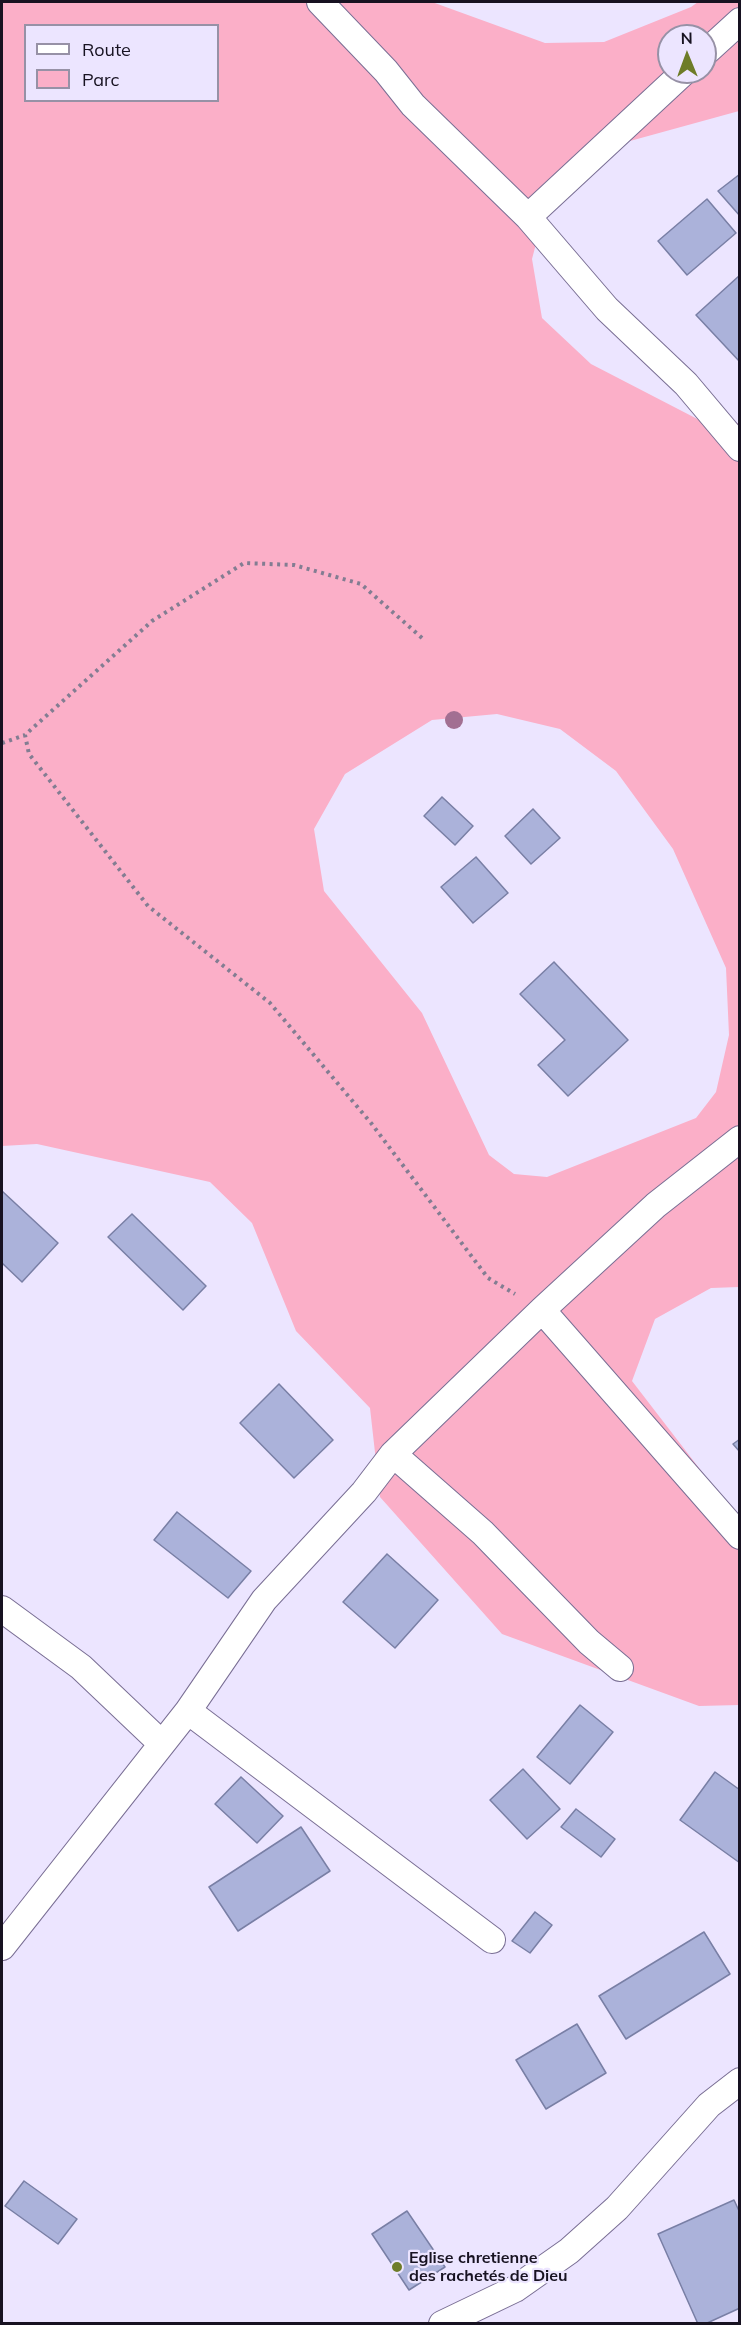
<!DOCTYPE html>
<html>
<head>
<meta charset="utf-8">
<style>
  body { margin:0 }
  #map { position:relative; width:741px; height:2325px; overflow:hidden; background:#ece5ff; font-family:Mulish,sans-serif }
  canvas { display:block }
  .frame { position:absolute; inset:0; border:3px solid #171221; pointer-events:none }
  .legend { position:absolute; left:24px; top:24px; width:195px; height:78px; box-sizing:border-box; background:#ece5ff; border:2px solid #9791a6; margin:0; padding:8px 10px; list-style:none; font-size:18px; color:#171221 }
  .legend li { display:flex; align-items:center; gap:12px; height:30px }
  .legend b { width:30px; border:2px solid #9791a6 }
  .north { position:absolute; left:657px; top:24px; width:60px; height:60px; box-sizing:border-box; background:#ece5ff; border:2px solid #9791a6; border-radius:50%; rotate:359deg; font-size:16px; font-weight:700; line-height:24px; text-align:center; color:#171221 }
  .north::after { content:''; display:block; margin:auto; width:21px; height:27px; background:#6e7c29; clip-path:polygon(50% 0,100% 100%,50% 72%,0 100%) }
</style>
</head>
<body>
<div id="map">
<canvas width="741" height="2325"></canvas>
<div class="frame"></div>
<ul class="legend">
<li><b style="height:8px;background:#fff"></b>Route</li>
<li><b style="height:16px;background:#fbafc8"></b>Parc</li>
</ul>
<div class="north">N</div>
</div>
<script>
const g = document.querySelector('canvas').getContext('2d');
g.lineJoin = 'round';
function fill(path, color) { g.fillStyle = color; g.fill(path, 'evenodd'); }
const poly = rows => new Path2D(rows.map(r => 'M' + r).join(''));
function strokePath(path, color, width, dash) { g.strokeStyle = color; g.lineWidth = width; g.lineCap = dash ? 'butt' : 'round'; g.setLineDash(dash || []); g.stroke(path); }
function drawText(font, color, halo, rows, align = 'center') {
  g.font = font + ' Mulish,sans-serif'; g.lineWidth = 4.5; g.setLineDash([]); g.textBaseline = 'middle'; g.strokeStyle = halo; g.fillStyle = color; for (const [text, x, y, turn = 0] of rows) {
    g.save(); g.translate(x, y); g.rotate((+turn || 0) * Math.PI / 180); g.textAlign = isNaN(turn) ? turn : align; if (halo) g.strokeText(text, 0, 0); g.fillText(text, 0, 0); g.restore();
  }
}
fill(poly([
  [2,2,432,2,545,43,604,42,691,7,698,2,739,2,739,111,590,152,549,194,532,259,542,318,591,364,707,424,739,423,739,1287,711,1288,655,1319,632,1381,739,1520,739,1705,699,1706,502,1634,380,1497,370,1408,296,1331,252,1223,210,1182,37,1144,2,1146],
  [26,26,218,26,218,100,26,100],
  [669,36,705,36,705,72,669,72],
  [497,714,560,729,616,771,673,849,726,968,729,1035,716,1092,696,1118,547,1177,514,1174,489,1155,422,1013,324,891,314,829,345,774,432,720]
]), '#fbafc8');
const building = poly([
  [740,174,740,216,718,191,740,174],
  [707,199,736,233,687,275,658,241,707,199],
  [740,275,740,362,696,315,740,275],
  [442,797,473,826,455,845,424,816,442,797],
  [533,809,560,838,531,864,505,836,533,809],
  [476,857,508,893,473,923,441,887,476,857],
  [554,962,628,1040,568,1096,538,1065,565,1040,520,994,554,962],
  [2,1191,58,1243,22,1282,2,1263,2,1191],
  [132,1214,206,1286,183,1310,108,1237,132,1214],
  [279,1384,333,1440,294,1478,240,1423,279,1384],
  [740,1439,740,1452,733,1444,740,1439],
  [177,1512,251,1571,228,1598,154,1540,177,1512],
  [387,1554,438,1600,395,1648,343,1602,387,1554],
  [580,1705,613,1732,570,1784,537,1757,580,1705],
  [523,1769,560,1809,527,1839,490,1800,523,1769],
  [715,1772,740,1790,740,1863,680,1820,715,1772],
  [241,1777,283,1816,257,1843,215,1804,241,1777],
  [576,1809,615,1839,601,1857,561,1827,576,1809],
  [301,1827,330,1871,238,1931,209,1887,301,1827],
  [535,1912,552,1925,530,1953,512,1941,535,1912],
  [704,1932,730,1974,626,2039,599,1996,704,1932],
  [577,2024,606,2073,546,2109,516,2060,577,2024],
  [24,2181,77,2219,58,2244,5,2206,24,2181],
  [734,2200,740,2213,740,2308,705,2324,698,2324,658,2234,734,2200],
  [407,2211,445,2267,409,2290,372,2234,407,2211]
]);
fill(building, '#abb2da');
strokePath(building, '#797fa5', 1.5);
const street = poly([
  [320,2,386,71,413,105,528,217,607,309,686,384,740,448],
  [705,53,740,21],
  [528,217,684,72],
  [542,1310,740,1536],
  [393,1454,483,1533,589,1642,620,1668],
  [2,1609,81,1667,162,1744],
  [188,1711,492,1940],
  [2,1947,188,1711,264,1600,364,1492,393,1454,542,1310,656,1205,740,1139],
  [442,2324,515,2289,569,2251,617,2208,709,2105,740,2081]
]);
strokePath(street, '#796e94', 28);
strokePath(poly([
  [422,638,361,584,294,565,244,563,152,621,25,735,29,754,148,906,270,1003,371,1123,488,1278,515,1294],
  [2,743,25,735]
]), '#837d92', 4, [3, 4.5]);
strokePath(street, '#fff', 26);
g.fillStyle = '#a26f92';
for (const [x, y] of [
  [454,720]
]) { g.beginPath(); g.arc(x, y, 9, 0, 2 * Math.PI); g.fill(); }
for (const [x, y, r, color] of [
  [397,2267,6,"#6e7c29"]
]) { const dot = new Path2D(); dot.arc(x, y, r, 0, 2 * Math.PI); g.fillStyle = color; g.fill(dot); strokePath(dot, '#ece5ff', 2); }
drawText('bold 16px', '#171221', '#ece5ff', [
  ["Eglise chretienne",409,2258],
  ["des rachetés de Dieu",409,2276]
], 'left');
</script>
</body>
</html>
